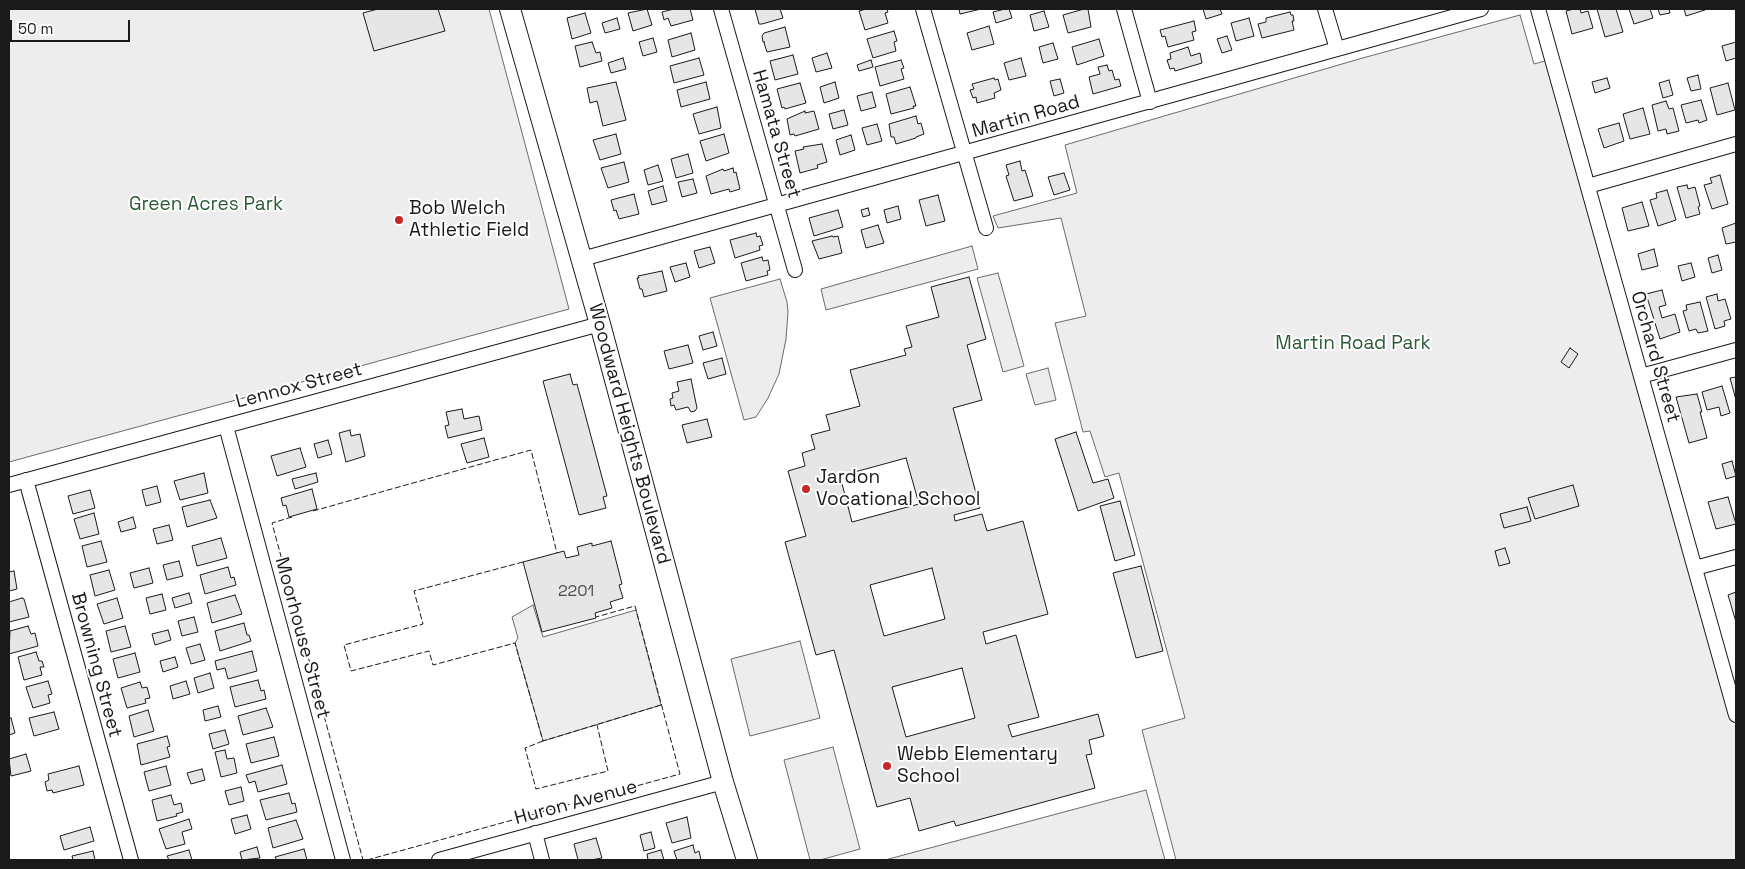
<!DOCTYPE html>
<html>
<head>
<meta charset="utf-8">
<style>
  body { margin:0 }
  #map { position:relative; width:1745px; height:869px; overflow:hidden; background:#fff; font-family:"Space Grotesk",sans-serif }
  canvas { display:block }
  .frame { position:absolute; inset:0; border:10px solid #1a1a1a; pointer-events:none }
  .scale { position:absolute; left:10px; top:20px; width:120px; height:22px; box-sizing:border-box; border:2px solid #1a1a1a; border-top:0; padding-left:6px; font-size:15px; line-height:18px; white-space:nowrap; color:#1a1a1a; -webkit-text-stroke:4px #fff; paint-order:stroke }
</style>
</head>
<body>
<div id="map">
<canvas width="1745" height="869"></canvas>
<div class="frame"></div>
<div class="scale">50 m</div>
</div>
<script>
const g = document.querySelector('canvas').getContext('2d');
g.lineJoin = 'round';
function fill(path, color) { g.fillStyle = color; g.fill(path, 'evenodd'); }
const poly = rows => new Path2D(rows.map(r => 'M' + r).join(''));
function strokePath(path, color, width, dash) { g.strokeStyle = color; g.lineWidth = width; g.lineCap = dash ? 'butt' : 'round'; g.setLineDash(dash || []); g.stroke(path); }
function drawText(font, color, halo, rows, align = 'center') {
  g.font = font + ' "Space Grotesk",sans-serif'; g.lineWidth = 4; g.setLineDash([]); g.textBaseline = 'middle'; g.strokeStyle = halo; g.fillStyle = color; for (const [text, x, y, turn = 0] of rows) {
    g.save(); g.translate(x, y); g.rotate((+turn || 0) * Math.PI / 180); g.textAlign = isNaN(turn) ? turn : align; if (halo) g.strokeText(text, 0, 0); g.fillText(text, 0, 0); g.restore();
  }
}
const built = poly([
  [9,9,489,9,569,309,9,462,9,9],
  [1520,15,1534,64,1552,59,1736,716,1736,860,1176,860,1142,730,1185,718,1119,473,1105,477,1090,431,1083,432,1055,323,1086,316,1061,218,998,228,993,216,1077,193,1065,145,1359,59,1520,15],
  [972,246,978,269,826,310,821,289,972,246],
  [998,273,1024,366,1003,372,977,278,998,273],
  [780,279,787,302,788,312,786,339,779,374,768,398,756,417,744,420,710,298,780,279],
  [1048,368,1056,400,1035,405,1026,374,1048,368],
  [533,605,543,637,636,610,661,705,543,741,515,643,518,638,512,617,533,605],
  [800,641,820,718,750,736,731,659,800,641],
  [833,747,860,849,820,860,810,860,784,760,833,747],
  [1146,790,1165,860,885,860,1146,790]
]);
fill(built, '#ededed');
strokePath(built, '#6a6a6a', 1);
const building = poly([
  [378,9,438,9,445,31,374,51,363,13,378,9],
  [647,9,652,25,633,31,628,13,647,9],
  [674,9,690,9,693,20,671,26,668,18,664,20,662,12,674,9],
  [755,9,780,9,783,18,762,24,759,24,755,9],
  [866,9,887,9,888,12,885,13,888,23,865,30,859,11,866,9],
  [959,9,981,9,960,14,959,9],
  [1005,9,1009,9,1012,18,996,23,993,12,1005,9],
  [1084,9,1088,9,1091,27,1068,33,1063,15,1084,9],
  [1203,9,1220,9,1222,14,1206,19,1203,9],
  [1574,9,1580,9,1581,13,1588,11,1593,28,1572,34,1566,11,1574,9],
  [1597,9,1616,9,1623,32,1605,37,1597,9],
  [1629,9,1650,9,1653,18,1634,24,1629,9],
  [1658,9,1669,9,1670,13,1660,15,1658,9],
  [1684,9,1704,9,1705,10,1686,16,1684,9],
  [1044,11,1049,27,1034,31,1030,15,1044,11],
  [1290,12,1291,15,1293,15,1294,21,1292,21,1294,30,1262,38,1258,24,1266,22,1266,18,1290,12],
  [585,13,591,33,572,39,567,18,585,13],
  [617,18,620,29,605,33,602,23,617,18],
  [1249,18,1254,36,1236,41,1231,23,1249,18],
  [1194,21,1196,31,1192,32,1194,40,1168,47,1165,36,1162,37,1160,30,1194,21],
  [989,26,994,44,972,50,967,33,989,26],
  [785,27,790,47,767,52,764,43,765,42,763,42,762,36,764,33,785,27],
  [894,31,897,41,894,42,896,51,873,58,867,39,894,31],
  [691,33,695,50,672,57,668,40,691,33],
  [1227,36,1232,50,1222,53,1217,39,1227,36],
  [653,38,657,52,643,56,639,42,653,38],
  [1099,39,1104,56,1077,65,1072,47,1099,39],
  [592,42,596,53,600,52,602,61,580,67,575,46,592,42],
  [1736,42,1736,58,1726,61,1722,46,1736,42],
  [1053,43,1058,59,1043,63,1039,47,1053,43],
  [1188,47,1191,56,1200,53,1202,63,1175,71,1174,68,1170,69,1167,60,1171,59,1170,53,1188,47],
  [827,53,832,68,816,72,812,58,827,53],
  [793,55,798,74,775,80,770,61,793,55],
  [623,58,626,69,611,73,608,63,623,58],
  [699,58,704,75,674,83,670,66,699,58],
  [1021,58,1026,76,1009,80,1004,63,1021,58],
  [871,60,873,67,859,71,857,65,871,60],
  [901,60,904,68,901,69,904,79,880,86,875,67,901,60],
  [1107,65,1109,71,1112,70,1115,80,1119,79,1121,86,1093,94,1089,77,1100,74,1098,67,1107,65],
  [1698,75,1701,89,1691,91,1687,78,1698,75],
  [994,78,995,80,998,79,1001,90,994,93,995,98,977,103,976,97,973,98,970,90,974,89,972,84,994,78],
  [1607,78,1610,88,1595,93,1592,82,1607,78],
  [1060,79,1064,93,1054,96,1050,81,1060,79],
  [1669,80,1673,95,1663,98,1659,83,1669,80],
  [616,82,626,120,603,126,597,101,590,103,587,88,616,82],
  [706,82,710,99,681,107,677,90,706,82],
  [835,82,839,98,824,103,820,87,835,82],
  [800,83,806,103,785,109,784,107,782,108,777,89,800,83],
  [1728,83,1735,110,1717,115,1710,88,1728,83],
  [910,87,916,106,913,106,914,108,891,114,886,94,910,87],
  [872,92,876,107,861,111,857,96,872,92],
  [1701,100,1707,120,1699,123,1698,120,1686,123,1681,105,1701,100],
  [1666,101,1669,109,1673,108,1679,131,1667,134,1666,129,1658,131,1652,105,1666,101],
  [717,107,721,128,699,134,693,114,717,107],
  [1643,108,1650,134,1630,139,1623,114,1643,108],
  [844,110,848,125,833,129,829,114,844,110],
  [805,111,805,113,814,111,819,129,795,136,794,134,790,135,787,119,805,111],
  [916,116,918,124,921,123,924,134,916,137,916,138,896,144,894,137,891,137,889,124,916,116],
  [1619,123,1624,141,1604,148,1598,129,1619,123],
  [877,124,882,141,867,145,862,128,877,124],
  [616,134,621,154,600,160,593,140,616,134],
  [724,134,729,153,706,161,700,141,724,134],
  [851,135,855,150,840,155,836,140,851,135],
  [822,144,827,162,817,165,818,168,800,173,795,151,804,149,803,147,822,144],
  [688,154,693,173,676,178,671,159,688,154],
  [1020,161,1022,171,1025,170,1033,196,1014,201,1006,176,1009,175,1006,165,1020,161],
  [624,162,629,182,608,188,601,168,624,162],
  [658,165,663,181,648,185,644,170,658,165],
  [733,168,734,173,736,172,740,189,730,192,729,189,711,194,706,176,723,169,724,171,733,168],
  [1064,173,1070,190,1054,195,1048,177,1064,173],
  [1720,175,1728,204,1712,209,1704,185,1712,183,1710,178,1720,175],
  [693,179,697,193,682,197,678,182,693,179],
  [1687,185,1688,189,1695,187,1700,206,1698,207,1700,214,1686,218,1677,187,1687,185],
  [663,186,667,201,652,205,648,191,663,186],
  [1667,190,1676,220,1658,226,1650,200,1657,198,1656,193,1667,190],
  [634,194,639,214,619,219,616,210,614,211,611,200,634,194],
  [938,195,945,221,926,226,919,200,938,195],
  [1642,202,1649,226,1628,231,1622,208,1642,202],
  [898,206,901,219,887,223,884,210,898,206],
  [868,208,870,215,863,217,861,210,868,208],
  [838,210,843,227,814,236,809,218,838,210],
  [1736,223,1736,242,1726,244,1722,228,1736,223],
  [878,225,884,243,866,248,861,230,878,225],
  [756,233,757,237,760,236,763,245,759,246,760,250,735,258,730,240,756,233],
  [832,236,833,237,838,236,842,253,819,259,812,241,832,236],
  [710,247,715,263,699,268,694,251,710,247],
  [1654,249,1658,266,1642,270,1638,254,1654,249],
  [1718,255,1722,270,1712,273,1708,258,1718,255],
  [762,257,763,261,768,260,770,270,767,271,768,275,746,281,741,263,762,257],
  [686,263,690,277,675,282,670,267,686,263],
  [1691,263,1695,277,1682,281,1678,266,1691,263],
  [662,271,667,291,644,297,642,289,640,289,637,278,639,278,638,276,662,271],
  [969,277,986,339,967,345,982,400,953,408,980,508,954,515,955,521,982,514,987,531,1023,521,1048,614,983,632,986,644,1016,635,1039,717,1008,725,1012,737,1098,714,1104,736,1089,740,1092,754,1086,755,1095,788,956,826,954,821,919,831,910,798,877,807,834,650,816,655,785,542,806,536,788,471,805,466,802,453,815,449,811,435,830,430,826,415,860,406,850,370,906,355,904,349,912,347,906,326,939,317,931,287,969,277],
  [906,458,919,504,852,522,840,476,906,458],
  [932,568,945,619,884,636,870,585,932,568],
  [962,668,975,718,906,737,892,687,962,668],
  [1662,290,1666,305,1659,307,1662,318,1675,314,1680,332,1660,339,1646,294,1662,290],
  [1717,294,1718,301,1725,299,1731,319,1724,321,1725,326,1715,329,1706,297,1717,294],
  [1700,302,1708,331,1698,333,1696,329,1689,331,1683,311,1687,310,1686,305,1700,302],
  [713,332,717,346,703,350,699,336,713,332],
  [688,345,693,363,669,369,664,351,688,345],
  [1570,348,1578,354,1569,368,1561,362,1570,348],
  [722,358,726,374,708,379,703,363,722,358],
  [570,374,573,385,577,384,607,496,603,497,606,508,579,515,543,381,570,374],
  [1736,377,1736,400,1730,378,1736,377],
  [691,379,697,408,695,411,691,412,688,407,676,410,674,405,671,406,670,399,673,398,672,393,679,391,677,382,691,379],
  [1722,386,1730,413,1721,416,1719,407,1707,410,1702,392,1722,386],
  [1697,394,1702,412,1700,412,1707,438,1689,443,1676,397,1697,394],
  [462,409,464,419,479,416,482,430,448,438,445,426,449,425,446,412,462,409],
  [707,419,712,437,687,443,682,425,707,419],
  [350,430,351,436,360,434,365,456,346,462,339,433,350,430],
  [1076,432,1093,483,1108,479,1114,498,1078,511,1055,439,1076,432],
  [484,438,489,457,467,463,461,444,484,438],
  [328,440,332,454,318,458,314,444,328,440],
  [300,448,306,467,277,476,271,456,300,448],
  [1732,461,1736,476,1726,479,1722,464,1732,461],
  [204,473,208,493,180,500,174,481,204,473],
  [316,473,318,482,295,489,292,479,316,473],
  [1573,485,1579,506,1535,519,1528,498,1573,485],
  [157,486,161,502,146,506,142,490,157,486],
  [312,489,317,509,289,517,286,505,283,506,281,498,312,489],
  [90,490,95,508,73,514,68,496,90,490],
  [1728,497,1736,524,1716,529,1708,502,1728,497],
  [210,500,217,518,187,527,182,507,210,500],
  [1120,501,1135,555,1115,561,1100,506,1120,501],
  [1527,507,1531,521,1504,528,1500,514,1527,507],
  [94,513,99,534,80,539,74,519,94,513],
  [133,517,136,528,121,532,118,522,133,517],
  [169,525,173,540,157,544,153,529,169,525],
  [221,538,227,558,197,566,192,546,221,538],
  [101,541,107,562,87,567,82,546,101,541],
  [611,541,622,584,619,585,623,598,610,602,612,608,595,613,596,618,542,632,523,562,564,551,566,558,579,555,577,547,592,543,592,546,611,541],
  [1505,548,1510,563,1499,566,1495,551,1505,548],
  [179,561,183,576,167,580,163,565,179,561],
  [1141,566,1163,651,1136,658,1113,573,1141,566],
  [228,567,231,578,234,577,236,585,205,594,200,575,228,567],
  [149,568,153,583,134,588,130,573,149,568],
  [109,570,115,590,95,596,90,575,109,570],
  [14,571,17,589,9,591,9,572,14,571],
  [1736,592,1736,622,1728,595,1736,592],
  [189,593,192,603,175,608,172,598,189,593],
  [162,594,166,610,150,614,146,598,162,594],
  [235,595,242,614,212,623,207,603,235,595],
  [22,598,24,599,29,617,9,622,9,602,22,598],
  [117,598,123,618,104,624,97,604,117,598],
  [194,617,198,632,182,636,178,621,194,617],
  [244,623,247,635,249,635,251,641,220,651,215,631,244,623],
  [28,626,31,634,35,633,38,646,9,654,10,631,28,626],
  [125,626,131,647,111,652,106,631,125,626],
  [168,630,171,640,155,645,152,634,168,630],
  [200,644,205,660,191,664,186,648,200,644],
  [252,651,257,671,228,679,225,668,217,670,215,661,252,651],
  [36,652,39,661,42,661,44,667,40,667,42,675,24,680,18,657,36,652],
  [135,653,140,672,118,678,113,659,135,653],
  [175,657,178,667,163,672,160,661,175,657],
  [210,673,214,688,198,693,194,678,210,673],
  [258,680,261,691,264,690,266,699,235,707,230,687,258,680],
  [48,681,52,694,48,695,50,703,33,708,26,687,48,681],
  [186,681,190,694,173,699,170,686,186,681],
  [140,682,142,688,147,687,150,698,145,699,146,703,127,708,121,688,140,682],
  [218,706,221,717,205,721,203,710,218,706],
  [266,708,273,727,243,735,238,716,266,708],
  [148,710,154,731,134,737,129,716,148,710],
  [54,712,59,729,34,736,29,718,54,712],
  [11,718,15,733,9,735,9,719,11,718],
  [225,730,229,744,213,749,209,734,225,730],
  [167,736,170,746,167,747,170,757,141,765,137,744,167,736],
  [274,737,279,756,251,763,246,744,274,737],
  [225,750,227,759,234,758,237,773,221,777,215,752,225,750],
  [26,754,31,771,11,776,9,759,26,754],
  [282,765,287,784,258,792,255,781,249,783,246,775,282,765],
  [79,766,84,785,53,793,52,790,47,791,45,782,49,780,48,774,79,766],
  [166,766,171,785,149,791,144,772,166,766],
  [202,769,205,780,191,784,187,773,202,769],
  [241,787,244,801,229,805,225,791,241,787],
  [289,793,292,804,295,803,297,812,266,820,260,800,289,793],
  [171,795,174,805,181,803,183,812,176,814,177,816,157,821,152,800,171,795],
  [247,815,251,829,235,834,231,819,247,815],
  [687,817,691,838,672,843,666,823,687,817],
  [189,819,192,829,182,832,185,844,166,849,159,829,189,819],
  [296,820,303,839,273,848,268,828,296,820],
  [90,827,94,841,64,850,60,836,90,827],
  [651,832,655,848,644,851,640,835,651,832],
  [596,838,602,858,591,860,578,860,574,844,596,838],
  [693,845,695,853,699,851,701,860,677,860,674,851,693,845],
  [257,847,260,858,242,860,240,852,257,847],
  [304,849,307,860,277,860,275,857,304,849],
  [189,850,192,860,169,860,167,856,189,850],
  [661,850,664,860,648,860,647,854,661,850],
  [93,851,95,860,73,860,72,856,93,851]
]);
fill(building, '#e6e6e6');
strokePath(building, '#1a1a1a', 1);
const street = poly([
  [721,9,795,270],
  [923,9,986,228],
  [1124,9,1150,102],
  [1325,9,1337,49],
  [1538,9,1736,715],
  [1588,186,1736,144],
  [582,259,1481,9],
  [1641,376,1736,350],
  [226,426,343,860],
  [26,480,131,860],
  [9,485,600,324],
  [1695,568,1736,557],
  [535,833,542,860],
  [439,860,723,782]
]);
const secondary = poly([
  [510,9,600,324,723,782,747,860]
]);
strokePath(street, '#1a1a1a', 16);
strokePath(secondary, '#1a1a1a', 22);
strokePath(street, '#fff', 14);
strokePath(secondary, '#fff', 20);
strokePath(poly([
  [313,511,531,450,557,553],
  [292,517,272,523,363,860],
  [523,562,414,591,423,624,344,645,351,671,429,651,433,665,515,643,543,741,661,705],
  [543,741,525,748,536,789,608,771,597,725],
  [367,860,680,774,635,606,596,617]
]), '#1a1a1a', 1, [6, 2.5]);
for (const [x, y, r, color] of [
  [399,220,5,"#c62828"],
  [806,489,5,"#c62828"],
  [887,766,5,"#c62828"]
]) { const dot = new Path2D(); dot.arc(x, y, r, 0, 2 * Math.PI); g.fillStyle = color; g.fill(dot); strokePath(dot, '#fff', 2); }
drawText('16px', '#4d4d4d', null, [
  ["2201",576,592]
]);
drawText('19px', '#1a1a1a', '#fff', [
  ["Martin Road",1026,117,-16],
  ["Hamata Street",776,134,74],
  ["Orchard Street",1655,357,74],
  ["Lennox Street",299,386,-15],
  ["Woodward Heights Boulevard",629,434,75],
  ["Moorhouse Street",302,638,75],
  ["Browning Street",96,665,75],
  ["Huron Avenue",576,803,-15]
]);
drawText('19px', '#2b5a34', '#fff', [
  ["Green Acres Park",206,205],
  ["Martin Road Park",1353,344]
]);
drawText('19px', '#1a1a1a', '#fff', [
  ["Bob Welch",409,209],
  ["Athletic Field",409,231],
  ["Jardon",816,478],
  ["Vocational School",816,500],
  ["Webb Elementary",897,755],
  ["School",897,777]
], 'left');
</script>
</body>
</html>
